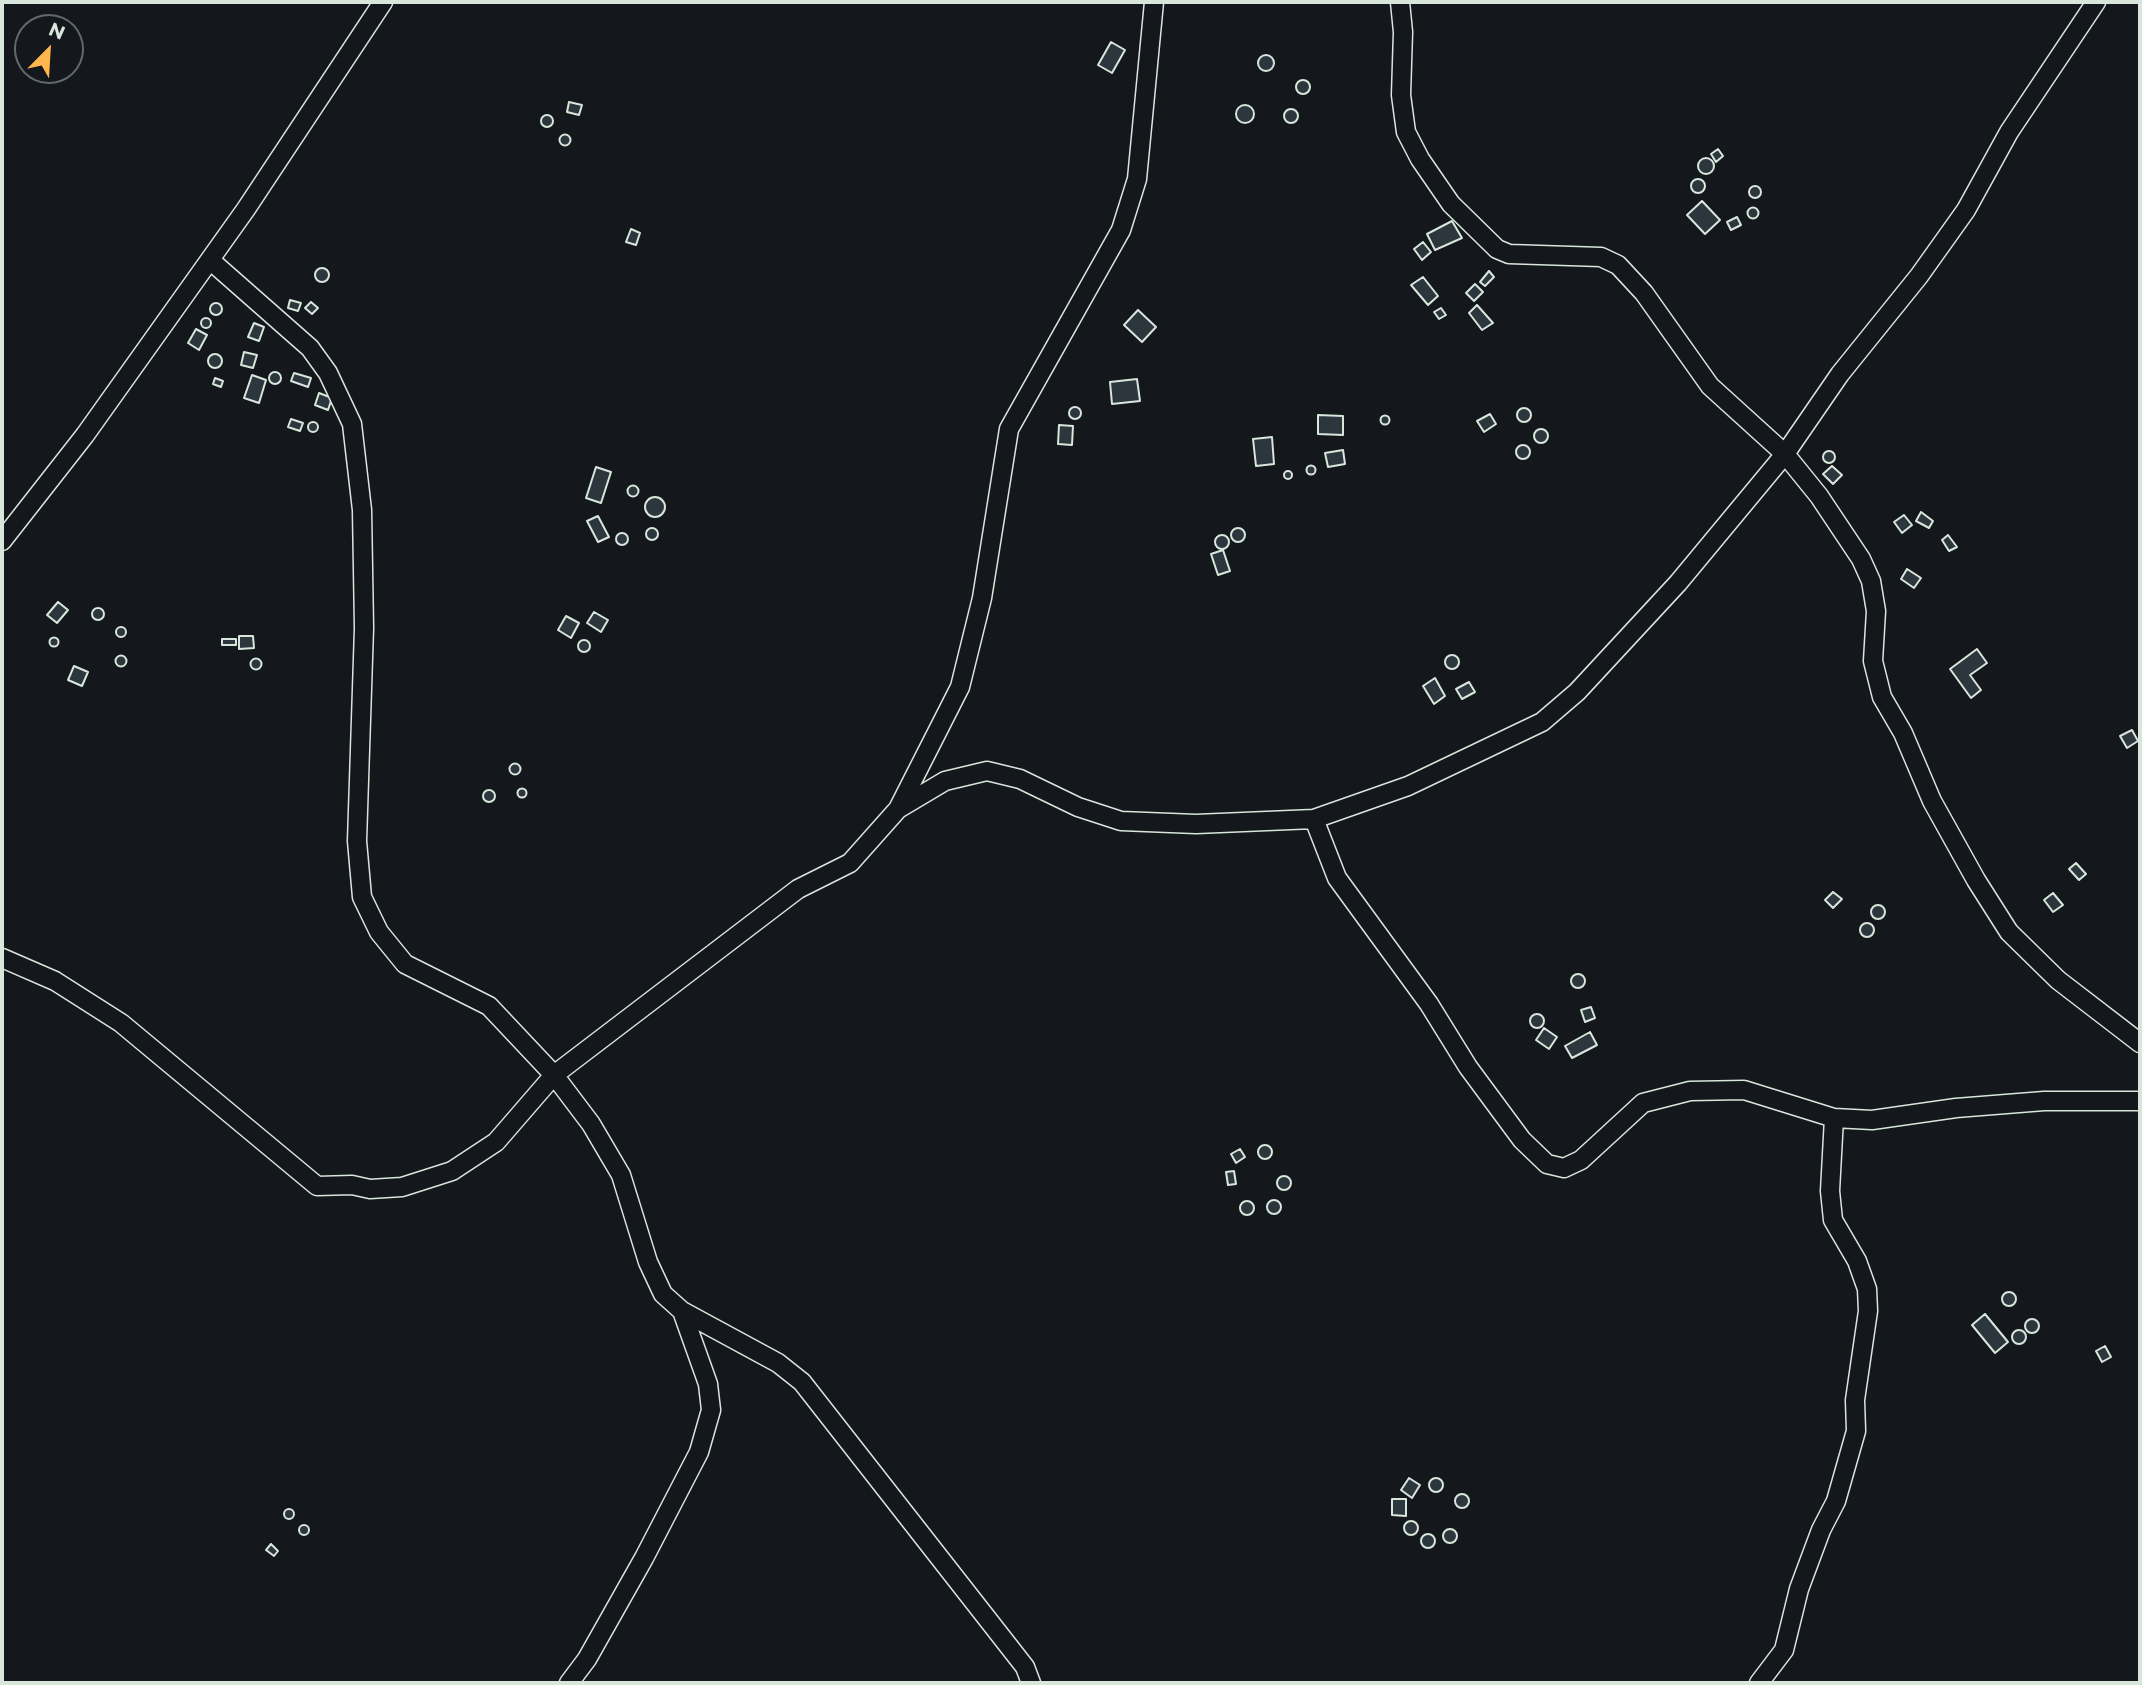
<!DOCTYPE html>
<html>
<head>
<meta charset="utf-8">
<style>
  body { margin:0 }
  #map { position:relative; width:2142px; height:1685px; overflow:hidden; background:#14181c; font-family:Montserrat,sans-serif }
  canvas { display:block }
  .frame { position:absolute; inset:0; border:4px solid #d8e6dc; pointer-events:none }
  .north { position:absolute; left:14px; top:14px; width:70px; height:70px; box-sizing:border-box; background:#14181c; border:2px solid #626a69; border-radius:50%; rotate:24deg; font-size:19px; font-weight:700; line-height:28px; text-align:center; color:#d8e6dc }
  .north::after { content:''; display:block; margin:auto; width:24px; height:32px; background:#ffb74d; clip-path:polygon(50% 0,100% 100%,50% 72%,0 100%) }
</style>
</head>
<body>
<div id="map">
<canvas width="2142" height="1685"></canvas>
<div class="frame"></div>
<div class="north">N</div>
</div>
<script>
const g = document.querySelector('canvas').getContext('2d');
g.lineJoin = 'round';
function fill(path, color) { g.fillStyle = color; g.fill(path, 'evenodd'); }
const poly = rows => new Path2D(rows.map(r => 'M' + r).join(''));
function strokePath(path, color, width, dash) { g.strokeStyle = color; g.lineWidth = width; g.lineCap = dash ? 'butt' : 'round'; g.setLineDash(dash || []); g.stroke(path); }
const building = poly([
  [1111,42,1125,50,1112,73,1098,65,1111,42],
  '1258 63a8 8 0 1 1 16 0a8 8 0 1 1-16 0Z',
  '1296 87a7 7 0 1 1 14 0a7 7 0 1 1-14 0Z',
  [569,102,582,105,579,115,567,112,569,102],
  '1236 114a9 9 0 1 1 18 0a9 9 0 1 1-18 0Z',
  '1284 116a7 7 0 1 1 14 0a7 7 0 1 1-14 0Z',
  '541 121a6 6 0 1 1 12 0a6 6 0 1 1-12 0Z',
  '559.5 140a5.5 5.5 0 1 1 11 0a5.5 5.5 0 1 1-11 0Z',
  [1718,149,1723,156,1716,162,1711,154,1718,149],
  '1698 166a8 8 0 1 1 16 0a8 8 0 1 1-16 0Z',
  '1691 186a7 7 0 1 1 14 0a7 7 0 1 1-14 0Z',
  '1749 192a6 6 0 1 1 12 0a6 6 0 1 1-12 0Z',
  [1702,201,1720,220,1705,234,1687,215,1702,201],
  '1747.5 213a5.5 5.5 0 1 1 11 0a5.5 5.5 0 1 1-11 0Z',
  [1737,217,1741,225,1731,230,1727,222,1737,217],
  [1452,221,1462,238,1435,250,1427,234,1452,221],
  [631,229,640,233,636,245,626,242,631,229],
  [1423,242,1431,252,1422,260,1414,249,1423,242],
  '315 275a7 7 0 1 1 14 0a7 7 0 1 1-14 0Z',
  [1489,271,1494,277,1485,286,1480,282,1489,271],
  [1423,277,1438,296,1428,305,1411,285,1423,277],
  [1475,284,1483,292,1474,301,1466,293,1475,284],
  [290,300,301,303,298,311,288,308,290,300],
  [311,302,318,308,312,314,305,308,311,302],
  '210 309a6 6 0 1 1 12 0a6 6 0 1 1-12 0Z',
  [1477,305,1493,323,1482,330,1469,313,1477,305],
  [1441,308,1446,315,1439,319,1434,312,1441,308],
  [1138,310,1156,327,1142,342,1124,325,1138,310],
  '201 323a5 5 0 1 1 10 0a5 5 0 1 1-10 0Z',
  [254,323,264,327,259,341,248,337,254,323],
  [196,329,207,335,199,350,188,343,196,329],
  [244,352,257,355,253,368,241,365,244,352],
  '208 361a7 7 0 1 1 14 0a7 7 0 1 1-14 0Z',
  '269 378a6 6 0 1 1 12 0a6 6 0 1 1-12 0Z',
  [294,373,311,378,308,387,291,381,294,373],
  [252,375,266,380,259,403,244,398,252,375],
  [215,378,223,381,221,387,213,384,215,378],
  [1137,379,1140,401,1112,404,1110,382,1137,379],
  [319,393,332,398,328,410,315,405,319,393],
  '1069 413a6 6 0 1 1 12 0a6 6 0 1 1-12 0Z',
  '1517 415a7 7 0 1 1 14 0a7 7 0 1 1-14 0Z',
  [1490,414,1496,424,1484,432,1477,421,1490,414],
  [1318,415,1343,416,1343,435,1318,434,1318,415],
  '1380.5 420a4.5 4.5 0 1 1 9 0a4.5 4.5 0 1 1-9 0Z',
  [291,419,303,423,300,431,288,427,291,419],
  '308 427a5 5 0 1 1 10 0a5 5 0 1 1-10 0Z',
  [1059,425,1073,426,1072,445,1058,444,1059,425],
  '1534 436a7 7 0 1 1 14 0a7 7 0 1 1-14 0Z',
  [1272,437,1274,464,1256,466,1253,439,1272,437],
  '1516 452a7 7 0 1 1 14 0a7 7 0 1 1-14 0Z',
  [1343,450,1345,464,1328,467,1325,453,1343,450],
  '1823 457a6 6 0 1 1 12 0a6 6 0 1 1-12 0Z',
  '1306.5 470a4.5 4.5 0 1 1 9 0a4.5 4.5 0 1 1-9 0Z',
  [1832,466,1842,475,1833,484,1823,474,1832,466],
  [596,467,611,472,601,503,586,498,596,467],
  '1284 475a4 4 0 1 1 8 0a4 4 0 1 1-8 0Z',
  '627.5 491a5.5 5.5 0 1 1 11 0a5.5 5.5 0 1 1-11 0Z',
  '645 507a10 10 0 1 1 20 0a10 10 0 1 1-20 0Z',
  [1921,512,1933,521,1929,528,1916,521,1921,512],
  [1904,515,1912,525,1902,533,1894,522,1904,515],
  [598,516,609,537,598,542,587,521,598,516],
  '1231 535a7 7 0 1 1 14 0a7 7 0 1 1-14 0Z',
  '646 534a6 6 0 1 1 12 0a6 6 0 1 1-12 0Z',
  '616 539a6 6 0 1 1 12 0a6 6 0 1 1-12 0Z',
  '1215 542a7 7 0 1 1 14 0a7 7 0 1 1-14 0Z',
  [1948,535,1957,547,1949,551,1942,540,1948,535],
  [1223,550,1230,571,1218,575,1211,554,1223,550],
  [1907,569,1921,578,1914,588,1901,579,1907,569],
  [58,602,68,610,57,623,47,615,58,602],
  '92 614a6 6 0 1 1 12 0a6 6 0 1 1-12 0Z',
  [594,612,608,620,601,632,587,623,594,612],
  [566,616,579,623,571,638,558,630,566,616],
  '116 632a5 5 0 1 1 10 0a5 5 0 1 1-10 0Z',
  [239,636,253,636,254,648,239,649,239,636],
  '49.5 642a4.5 4.5 0 1 1 9 0a4.5 4.5 0 1 1-9 0Z',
  [222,639,236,639,236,645,222,645,222,639],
  '578 646a6 6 0 1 1 12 0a6 6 0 1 1-12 0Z',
  [1977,649,1987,663,1970,675,1981,690,1971,698,1950,669,1977,649],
  '1445 662a7 7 0 1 1 14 0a7 7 0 1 1-14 0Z',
  '115.5 661a5.5 5.5 0 1 1 11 0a5.5 5.5 0 1 1-11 0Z',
  '250.5 664a5.5 5.5 0 1 1 11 0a5.5 5.5 0 1 1-11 0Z',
  [74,666,88,672,82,686,68,680,74,666],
  [1435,678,1445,696,1434,704,1423,686,1435,678],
  [1469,682,1475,692,1462,699,1456,689,1469,682],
  [2132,730,2138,741,2127,748,2120,736,2132,730],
  '509.5 769a5.5 5.5 0 1 1 11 0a5.5 5.5 0 1 1-11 0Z',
  '517.5 793a4.5 4.5 0 1 1 9 0a4.5 4.5 0 1 1-9 0Z',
  '483 796a6 6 0 1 1 12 0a6 6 0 1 1-12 0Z',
  [2076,863,2086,874,2079,880,2069,869,2076,863],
  [1833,892,1842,899,1833,908,1825,900,1833,892],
  [2053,893,2063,905,2053,912,2044,900,2053,893],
  '1871 912a7 7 0 1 1 14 0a7 7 0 1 1-14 0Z',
  '1860 930a7 7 0 1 1 14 0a7 7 0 1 1-14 0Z',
  '1571 981a7 7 0 1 1 14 0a7 7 0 1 1-14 0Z',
  [1591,1007,1595,1018,1585,1022,1581,1010,1591,1007],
  '1530 1021a7 7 0 1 1 14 0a7 7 0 1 1-14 0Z',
  [1544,1028,1557,1037,1549,1049,1536,1040,1544,1028],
  [1590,1032,1597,1045,1572,1058,1565,1046,1590,1032],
  '1258 1152a7 7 0 1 1 14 0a7 7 0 1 1-14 0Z',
  [1240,1149,1245,1157,1236,1163,1231,1154,1240,1149],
  [1234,1171,1236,1184,1228,1185,1226,1172,1234,1171],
  '1277 1183a7 7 0 1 1 14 0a7 7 0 1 1-14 0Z',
  '1267 1207a7 7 0 1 1 14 0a7 7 0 1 1-14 0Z',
  '1240 1208a7 7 0 1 1 14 0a7 7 0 1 1-14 0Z',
  '2002 1299a7 7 0 1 1 14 0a7 7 0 1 1-14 0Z',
  [1985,1314,2008,1342,1995,1353,1972,1325,1985,1314],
  '2025 1326a7 7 0 1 1 14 0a7 7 0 1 1-14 0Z',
  '2012 1337a7 7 0 1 1 14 0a7 7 0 1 1-14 0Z',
  [2105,1346,2111,1357,2102,1362,2096,1351,2105,1346],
  '1429 1485a7 7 0 1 1 14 0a7 7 0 1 1-14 0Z',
  [1409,1478,1420,1485,1412,1498,1401,1490,1409,1478],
  '1455 1501a7 7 0 1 1 14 0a7 7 0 1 1-14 0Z',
  [1392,1499,1406,1499,1406,1516,1392,1515,1392,1499],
  '284 1514a5 5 0 1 1 10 0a5 5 0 1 1-10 0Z',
  '1404 1528a7 7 0 1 1 14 0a7 7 0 1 1-14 0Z',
  '299 1530a5 5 0 1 1 10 0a5 5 0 1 1-10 0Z',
  '1443 1536a7 7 0 1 1 14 0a7 7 0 1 1-14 0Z',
  '1421 1541a7 7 0 1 1 14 0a7 7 0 1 1-14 0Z',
  [271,1544,278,1551,274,1556,266,1550,271,1544]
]);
fill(building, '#2c363c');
strokePath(building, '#d8e6dc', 2);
const minor = poly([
  [1400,2,1403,32,1401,95,1406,132,1420,159,1451,204,1497,249,1509,254,1601,257,1618,265,1644,293,1710,386,1785,454,1819,496,1861,559,1871,581,1876,611,1873,661,1882,697,1903,733,1932,801,1976,880,2009,932,2058,980,2140,1043],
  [210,260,310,348,328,373,352,424,362,510,364,628,357,841,362,897,379,932,405,964,489,1006,554,1075,591,1124,621,1175,648,1262,663,1294,682,1311,778,1363,802,1382,1025,1667,1031,1683],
  [2,541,85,435,246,209,383,2],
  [898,809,945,781,987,771,1020,779,1078,807,1121,821,1196,824,1314,819,1408,786,1542,722,1577,692,1678,583,1785,454,1840,374,1919,276,1966,210,2009,132,2096,2],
  [1314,819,1337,878,1429,1004,1468,1067,1522,1140,1547,1164,1564,1168,1581,1160,1643,1103,1690,1091,1744,1090,1834,1118,1872,1120,1956,1108,2044,1101,2140,1101],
  [2,958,55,981,121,1023,317,1186,352,1185,370,1189,402,1187,452,1171,496,1142,554,1075,798,889,850,863,898,809,960,687,982,598,1009,429,1121,230,1137,179,1154,2],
  [569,1683,587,1659,644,1558,699,1452,711,1410,708,1384,682,1311],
  [1759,1683,1784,1650,1799,1589,1821,1530,1836,1501,1856,1431,1855,1400,1868,1311,1867,1289,1857,1261,1833,1220,1830,1191,1834,1118]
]);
strokePath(minor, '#d8e6dc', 21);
strokePath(minor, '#14181c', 18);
</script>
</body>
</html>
